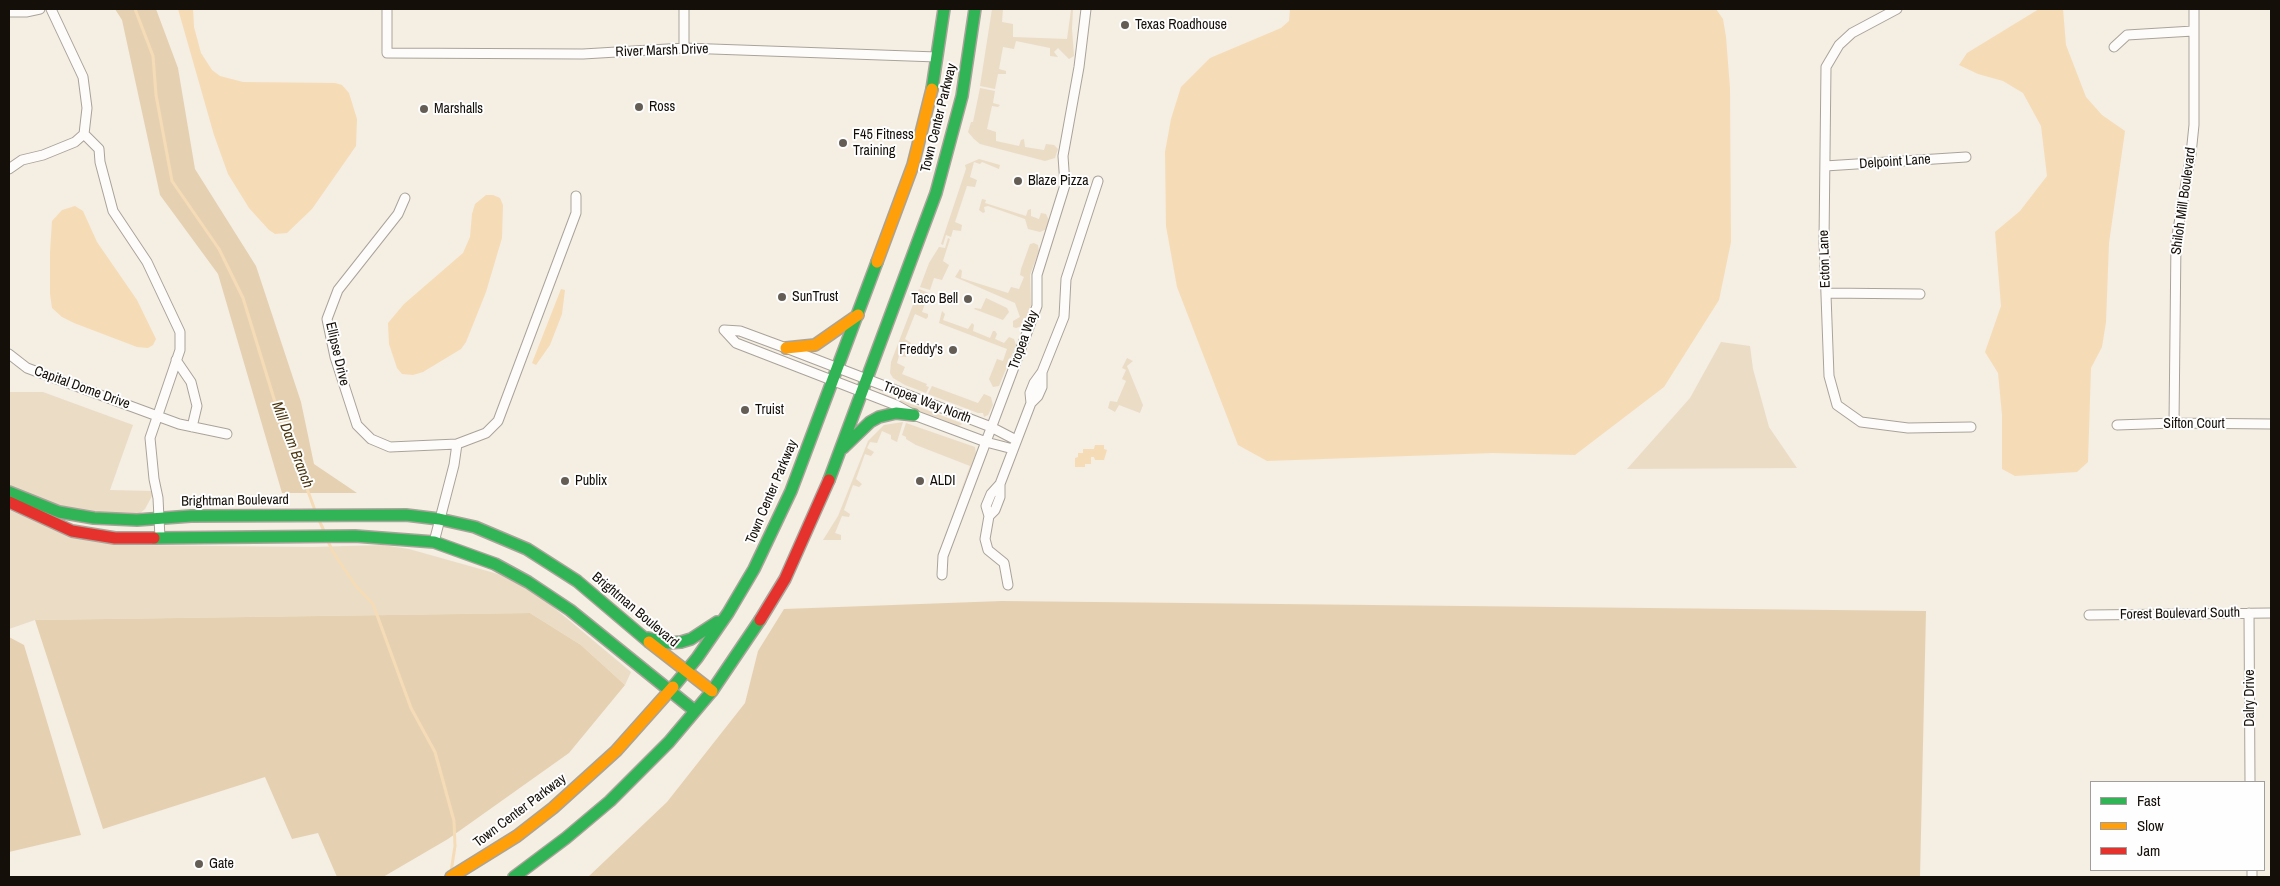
<!DOCTYPE html>
<html>
<head>
<meta charset="utf-8">
<style>
  body { margin:0 }
  #map { position:relative; width:2280px; height:886px; overflow:hidden; background:#f5eee3; font-family:"Archivo Narrow",sans-serif }
  canvas { display:block }
  .frame { position:absolute; inset:0; border:10px solid #140f08; pointer-events:none }
  .legend { position:absolute; left:2090px; top:781px; width:175px; height:90px; box-sizing:border-box; background:#fefefe; border:1px solid #a09e9c; margin:0; padding:6px 9px; list-style:none; font-size:15px; color:#140f08 }
  .legend li { display:flex; align-items:center; gap:10px; height:25px }
  .legend b { width:25px; border:1px solid #a09e9c }
</style>
</head>
<body>
<div id="map">
<canvas width="2280" height="886"></canvas>
<div class="frame"></div>
<ul class="legend">
<li><b style="height:6px;background:#30b455"></b>Fast</li>
<li><b style="height:6px;background:#ff9f0a"></b>Slow</li>
<li><b style="height:6px;background:#e5322d"></b>Jam</li>
</ul>
</div>
<script>
const g = document.querySelector('canvas').getContext('2d');
g.lineJoin = 'round';
function fill(path, color) { g.fillStyle = color; g.fill(path, 'evenodd'); }
const poly = rows => new Path2D(rows.map(r => 'M' + r).join(''));
function strokePath(path, color, width, dash) { g.strokeStyle = color; g.lineWidth = width; g.lineCap = dash ? 'butt' : 'round'; g.setLineDash(dash || []); g.stroke(path); }
function drawText(font, color, halo, rows, align = 'center') {
  g.font = font + ' "Archivo Narrow",sans-serif'; g.lineWidth = 4; g.setLineDash([]); g.textBaseline = 'middle'; g.strokeStyle = halo; g.fillStyle = color; for (const [text, x, y, turn = 0] of rows) {
    g.save(); g.translate(x, y); g.rotate((+turn || 0) * Math.PI / 180); g.textAlign = isNaN(turn) ? turn : align; if (halo) g.strokeText(text, 0, 0); g.fillText(text, 0, 0); g.restore();
  }
}
fill(poly([
  [992,9,1003,9,1002,22,1013,24,1013,37,1067,39,1071,10,1073,9,1072,29,1074,56,1069,59,1058,48,1054,52,1058,57,1050,56,1050,48,1016,41,1014,49,1003,47,999,69,1006,71,1006,74,998,74,995,89,980,86],
  [980,88,995,91,993,103,1000,105,998,107,992,106,987,129,996,132,996,141,1019,146,1021,140,1024,139,1025,147,1044,150,1046,144,1054,145,1058,149,1055,158,1045,161,980,144,974,139,968,132,971,122,973,122],
  [979,159,1000,165,999,169,982,162,980,164,974,162,970,177,977,180,975,187,967,186,955,222,962,225,961,231,953,230,951,237,946,235,943,245,941,244,966,169,965,165],
  [982,199,986,200,985,203,1026,216,1028,210,1031,209,1031,216,1039,219,1041,213,1046,214,1049,220,1047,229,1040,232,1028,229,1025,219,988,206,984,207,985,212,983,213,979,210],
  [948,238,950,239,943,261,949,265,942,280,934,278,930,290,920,287,929,263,939,247,945,248],
  [1034,243,1038,245,1039,251,1030,275,1031,305,1024,323,1022,326,1016,328,1013,327,1013,321,1020,317,1015,303,955,277,960,269,962,271,961,278,1008,293,1011,287,1019,289,1024,277,1020,275,1021,269,1030,244],
  [919,289,929,293,922,312,928,314,928,317,926,319,915,314,905,339,911,343,906,357,899,356,897,363,905,367,902,374,927,384,926,386,929,387,926,393,905,385,893,378,890,373,891,362],
  [986,298,1007,308,1009,312,1003,320,974,309,975,308,981,309],
  [942,311,945,314,943,320,968,329,972,323,974,325,973,331,990,338,993,331,995,331,997,334,995,339,1004,343,1009,337,1014,339,1016,345,999,386,993,387,989,379,997,359,1003,361,1007,349,939,323],
  [1721,342,1750,346,1753,369,1769,427,1797,468,1627,469,1690,398],
  [1127,358,1133,361,1127,366,1143,405,1140,413,1119,405,1115,412,1108,408,1110,401,1117,402,1126,381,1122,379,1126,370,1122,368],
  [932,386,978,403,984,394,991,397,993,405,988,415,984,417,983,413,978,413,928,394],
  [9,392,43,392,133,425,110,490,152,491,152,496,145,509,139,514,120,515,94,512,58,506,9,488],
  [882,393,961,423,962,424,959,426,888,399],
  [903,422,897,442,891,439,891,435,882,431,877,443,870,442,867,448,874,452,871,456,865,454,856,479,862,484,859,487,853,485,844,510,850,514,849,517,842,516,835,533,841,535,841,540,823,540,838,516,868,441,884,425],
  [906,423,975,447,976,454,956,504,970,466,916,445,906,439,906,437,902,435],
  [9,510,63,533,126,545,312,547,383,545,409,549,498,574,516,583,546,601,631,672,625,685,581,645,530,613,35,620,9,629]
]), '#ebdcc6');
fill(poly([
  [115,9,156,9,178,68,195,169,256,266,301,402,314,464,357,493,282,493,218,274,160,195,122,20],
  [1002,601,1926,611,1920,877,588,877,667,802,745,703,758,651,784,609],
  [530,613,581,645,625,685,569,753,448,839,383,877,337,877,318,833,292,839,265,777,103,829,35,620],
  [9,637,24,645,81,835,9,852]
]), '#e5d1b1');
fill(poly([
  [178,9,193,9,194,27,201,53,212,70,220,76,243,82,335,83,342,85,349,93,357,119,356,146,312,209,287,233,275,234,269,230,249,208,228,174,214,135],
  [1290,9,1716,9,1723,19,1726,37,1730,88,1731,242,1719,300,1664,387,1575,455,1493,453,1267,461,1238,445,1177,287,1166,226,1165,152,1171,119,1181,87,1210,58,1281,28,1289,21],
  [2039,9,2063,9,2066,45,2086,97,2102,115,2125,131,2109,243,2106,322,2102,347,2091,368,2088,462,2077,472,2015,476,2002,469,2002,415,1998,373,1985,352,2001,306,1995,232,2020,211,2047,176,2041,126,2023,93,2003,81,1978,74,1959,65,1967,53],
  [486,195,493,195,500,198,503,205,502,238,486,292,466,342,461,349,423,372,413,375,402,374,397,368,389,344,388,323,404,304,463,253,470,237,472,214,475,204],
  [75,206,83,211,97,242,137,300,156,339,153,345,148,348,137,347,74,323,62,317,52,308,50,294,50,252,52,221,62,210],
  [561,289,565,290,562,314,550,345,536,365,532,363],
  [1095,445,1104,445,1104,449,1107,450,1104,460,1095,460,1094,457,1091,457,1091,464,1085,464,1085,467,1075,467,1075,458,1078,457,1078,453,1083,453,1083,449,1094,449]
]), '#f5dcb6');
strokePath(poly([
  [135,9,153,56,156,95,172,181,219,249,243,298,275,402,316,513],
  [318,518,325,533],
  [327,539,333,552,355,585,373,604,411,708,435,752,454,821,455,846,451,872]
]), '#f5dcb6', 3);
const street = poly([
  [387,9,387,53,583,54,684,48,937,57],
  [1897,9,1852,33,1839,45,1826,67,1824,241,1829,376,1837,405,1861,422,1908,428,1971,427],
  [9,12,26,12,40,9],
  [2114,47,2127,35,2193,31],
  [684,48,684,9],
  [84,134,99,149,100,162,113,211,147,262,180,332,180,350,150,438,154,479,158,498,160,538],
  [1825,166,1966,157],
  [9,169,22,160,43,155,75,142,84,134,87,108,83,77,51,9],
  [405,198,398,214,338,290,327,319,335,357,357,425,371,439,390,447,457,444,486,433,498,421,576,213,576,196],
  [1826,293,1920,294],
  [724,330,736,343,896,405,914,415,986,442,1013,449],
  [724,330,740,331,786,348,991,427,1016,440],
  [9,354,27,368,179,424,227,434],
  [176,360,191,382,197,406,192,427],
  [1031,403,1038,396,1042,387,1042,372],
  [2174,423,2176,241,2191,154,2194,125,2194,9],
  [2117,425,2174,423,2271,424],
  [1000,484,991,494,986,506,989,516,985,539,988,550,1004,563,1008,585],
  [989,516,995,510,1000,497,1000,484,1031,403,1030,393,1034,383,1042,372,1064,317,1066,279,1098,181],
  [434,542,454,465,457,444],
  [942,575,943,556,1037,306,1037,275,1065,185,1063,156,1079,67,1086,9],
  [2249,613,2250,782],
  [2089,615,2271,613],
  [2252,870,2252,877]
]);
const fast = poly([
  [932,89,944,9],
  [843,448,870,422,879,417,896,413,914,415],
  [829,480,936,193,962,96,975,9],
  [9,492,59,512,94,518,137,520,191,516,406,515,439,519,475,527,527,549,577,581,649,642],
  [154,538,355,536,434,542,495,564,528,582,570,610,695,711],
  [648,638,668,643,681,642,691,639,717,622],
  [673,687,697,658,728,613,754,569,791,491,877,262],
  [514,877,566,838,610,801,669,742,712,691,760,620]
]);
const slow = poly([
  [877,262,913,165,932,89],
  [786,348,815,345,858,315],
  [649,642,712,691],
  [451,877,517,836,553,808,616,751,673,687]
]);
const jam = poly([
  [9,502,72,531,115,538,154,538],
  [760,620,785,579,829,480]
]);
strokePath(street, '#a9a39a', 11);
strokePath(fast, '#a9a39a', 14);
strokePath(slow, '#a9a39a', 14);
strokePath(jam, '#a9a39a', 14);
strokePath(street, '#fefcfb', 9);
strokePath(fast, '#30b455', 11);
strokePath(slow, '#ff9f0a', 11);
strokePath(jam, '#e5322d', 11);
for (const [x, y, r, color] of [
  [1125,25,5,"#635d55"],
  [639,107,5,"#635d55"],
  [424,109,5,"#635d55"],
  [843,143,5,"#635d55"],
  [1018,181,5,"#635d55"],
  [782,297,5,"#635d55"],
  [968,299,5,"#635d55"],
  [953,350,5,"#635d55"],
  [745,410,5,"#635d55"],
  [565,481,5,"#635d55"],
  [920,481,5,"#635d55"],
  [199,864,5,"#635d55"]
]) { const dot = new Path2D(); dot.arc(x, y, r, 0, 2 * Math.PI); g.fillStyle = color; g.fill(dot); strokePath(dot, '#fefefe', 2); }
drawText('14px', '#140f08', '#fefefe', [
  ["Texas Roadhouse",1135,25],
  ["Ross",649,107],
  ["Marshalls",434,109],
  ["F45 Fitness",853,135],
  ["Training",853,151],
  ["Blaze Pizza",1028,181],
  ["SunTrust",792,297],
  ["Taco Bell",958,299,"right"],
  ["Freddy's",943,350,"right"],
  ["Truist",755,410],
  ["Publix",575,481],
  ["ALDI",930,481],
  ["Gate",209,864]
], 'left');
drawText('14px', '#140f08', '#fefefe', [
  ["River Marsh Drive",662,51,-2],
  ["Town Center Parkway",939,118,-76],
  ["Delpoint Lane",1895,162,-4],
  ["Shiloh Mill Boulevard",2184,201,-82],
  ["Ecton Lane",1825,259,-92],
  ["Tropea Way",1024,340,-70],
  ["Ellipse Drive",337,354,77],
  ["Capital Dome Drive",82,388,20],
  ["Tropea Way North",927,403,21],
  ["Sifton Court",2194,424],
  ["Town Center Parkway",772,492,-67],
  ["Brightman Boulevard",235,501,-1],
  ["Brightman Boulevard",635,610,40],
  ["Forest Boulevard South",2180,614,-1],
  ["Dalry Drive",2250,698,-90],
  ["Town Center Parkway",520,811,-37]
]);
drawText('italic 15px', '#4c360e', '#fefefe', [
  ["Mill Dam Branch",292,445,69]
]);
</script>
</body>
</html>
